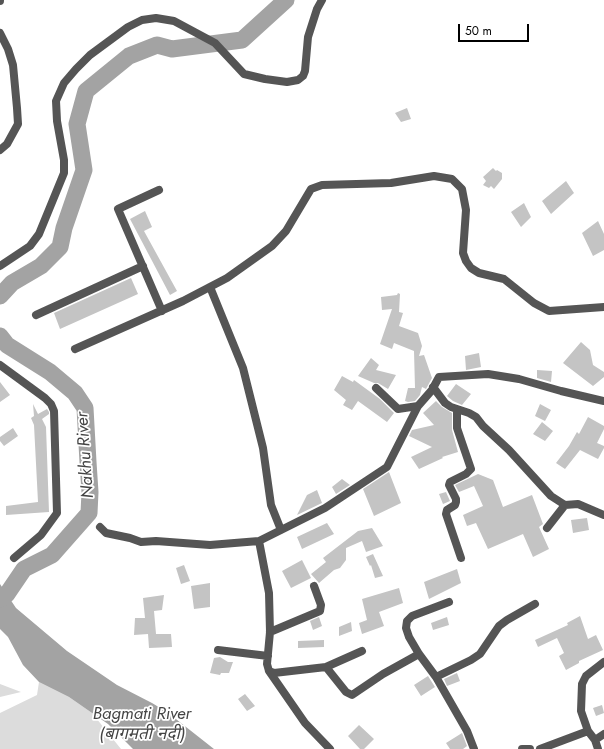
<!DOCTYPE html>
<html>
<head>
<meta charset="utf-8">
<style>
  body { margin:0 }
  #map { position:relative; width:604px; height:749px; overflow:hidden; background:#fff; font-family:Jost,sans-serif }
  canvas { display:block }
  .scale { position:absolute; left:458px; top:24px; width:71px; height:18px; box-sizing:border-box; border:2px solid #000; border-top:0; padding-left:5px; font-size:12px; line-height:14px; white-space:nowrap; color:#000; -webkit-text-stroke:3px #fff; paint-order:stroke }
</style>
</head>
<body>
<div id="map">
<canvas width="604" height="749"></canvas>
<div class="scale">50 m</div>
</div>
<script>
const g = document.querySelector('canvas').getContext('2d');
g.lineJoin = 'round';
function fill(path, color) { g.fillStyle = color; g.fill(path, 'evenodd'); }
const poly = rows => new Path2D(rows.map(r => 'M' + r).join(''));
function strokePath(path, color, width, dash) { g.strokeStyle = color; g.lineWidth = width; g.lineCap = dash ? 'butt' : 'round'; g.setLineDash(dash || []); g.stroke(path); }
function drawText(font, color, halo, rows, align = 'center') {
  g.font = font + ' Jost,"Noto Sans Devanagari",sans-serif'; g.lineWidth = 3.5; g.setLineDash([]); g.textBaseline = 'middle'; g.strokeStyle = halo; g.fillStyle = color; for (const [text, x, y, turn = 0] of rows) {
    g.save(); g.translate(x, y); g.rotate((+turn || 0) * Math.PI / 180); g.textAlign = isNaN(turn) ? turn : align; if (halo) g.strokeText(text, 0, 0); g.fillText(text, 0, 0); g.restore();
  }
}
fill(poly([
  [39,682,69,697,92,713,121,749,0,749,0,713,37,695],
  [0,684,21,692,0,697]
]), '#dcdcdc');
fill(poly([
  [0,584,16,608,67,651,117,685,152,703,167,712,214,749,133,749,108,724,92,713,69,697,39,682,23,665,8,637,0,629]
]), '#a3a3a3');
strokePath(poly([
  [0,296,12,283,41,266,60,247,64,228,84,170,77,124,86,91,129,56,157,45,172,49,242,40,286,0],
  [0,336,7,345,50,372,75,393,85,408,88,462,90,492,89,513,52,555,24,569,7,594,0,599]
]), '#a3a3a3', 17);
fill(poly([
  [407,108,411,119,401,122,395,113],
  [493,168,496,171,497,170,502,173,502,179,494,189,491,186,489,188,483,185,486,181,483,177],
  [566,181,574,193,551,214,542,201],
  [524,203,531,217,521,227,511,212],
  [145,211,152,227,144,231,177,291,170,295,130,219],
  [598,221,604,234,604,250,593,256,582,233],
  [131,278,138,294,60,329,54,313],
  [398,293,400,294,399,312,403,313,399,326,418,333,422,346,419,356,424,355,432,378,426,389,422,387,420,395,415,401,408,402,405,401,408,388,415,388,414,351,394,343,392,349,380,344,392,309,382,310,381,297,397,295],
  [581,342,590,350,593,365,604,372,604,377,593,386,563,363],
  [479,353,481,367,466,370,465,356],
  [371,358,379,365,376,370,396,375,388,389,378,383,374,383,358,376],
  [537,370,552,371,551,382,537,378],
  [342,376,353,382,354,380,380,399,394,413,387,422,358,401,352,410,343,405,346,400,334,390],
  [0,382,10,395,0,402],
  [456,384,471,394,462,405,453,401,447,396],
  [436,401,442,407,452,413,452,430,458,452,442,457,443,458,419,469,411,457,432,447,409,436,412,430,434,425,423,413],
  [33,404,38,414,47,409,49,412,49,414,42,419,46,427,49,512,6,515,6,506,38,502,34,425,31,418,34,416],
  [540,404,551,410,545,421,535,416],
  [588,417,604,426,604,429,597,443,604,446,604,448,598,459,580,450,565,469,556,463,569,446,577,432,579,434],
  [542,422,553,431,545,441,533,434],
  [13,428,18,436,4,446,0,441,0,437],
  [389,472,401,503,374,516,363,489],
  [478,474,493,480,503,507,532,495,543,524,539,527,549,549,533,557,523,534,488,549,476,523,467,526,463,515,483,506,474,486,459,492,455,485],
  [342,479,350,485,336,494,332,487],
  [317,490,322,503,297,515,307,495],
  [446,492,450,501,443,504,439,494],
  [587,518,589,530,573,533,571,520],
  [327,523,334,534,302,549,297,537],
  [372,528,383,546,366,552,362,541,346,548,346,560,340,568,334,570,319,583,311,574,326,562,323,558,358,531],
  [373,554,383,576,375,578,371,565,370,566,366,557],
  [302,560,311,578,291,588,282,571],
  [184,565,190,581,181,584,176,568],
  [457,569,461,583,429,599,424,582],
  [210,583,210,607,194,609,191,586],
  [399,588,403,603,379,612,384,626,362,634,359,623,367,620,362,599],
  [164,595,162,610,154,611,156,634,171,634,172,647,149,648,148,634,134,635,135,618,145,618,143,598],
  [580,616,588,639,596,635,603,650,579,661,579,663,566,670,559,656,564,653,557,638,538,647,535,640,568,625,567,623],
  [319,617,322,626,313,630,310,621],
  [447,617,449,625,433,630,431,623],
  [351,622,352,631,339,636,339,627],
  [324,640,324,647,298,648,298,641],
  [220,657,228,662,233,662,229,673,221,673,220,675,210,673,214,658],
  [457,673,460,681,447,686,444,679],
  [428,676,435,687,421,696,414,685],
  [245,694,255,706,247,711,238,699],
  [602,705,604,713,596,716,593,708],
  [359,725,374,739,364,749,360,749,348,736],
  [462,733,467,746,463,749,450,749,446,743]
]), '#c4c4c4');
strokePath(poly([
  [0,1,0,0],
  [0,33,8,49,13,65,17,108,18,124,7,144,0,150],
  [159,190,118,209,162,311],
  [0,266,30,246,39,234,64,173,64,160,57,121,56,101,64,83,76,69,90,55,128,27,142,20,156,18,174,21,215,43,244,74,265,79,287,82,298,80,303,76,305,71,308,37,317,9,322,0],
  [210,287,243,368,263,448,271,505,281,530],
  [36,315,143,266],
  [75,349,183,301,227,278,272,246,286,231,311,189,322,185,391,183,434,176,452,179,462,189,466,210,463,253,466,261,471,268,479,273,504,279,534,303,549,311,604,307],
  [0,365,45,398,51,404,54,411,57,513,41,535,14,558],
  [433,387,445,403,451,407,469,413,476,417,483,426,509,450,551,496,565,505],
  [376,388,398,409,418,406,432,390,439,377,488,374,519,379,561,391,604,401],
  [457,410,457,428,471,469,466,474,450,482,449,485,456,499,456,502,455,505,447,510,446,514,461,558],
  [100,527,106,533,130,538,141,542,156,541,210,545,259,541,325,508,387,467,418,406],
  [547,528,565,505,578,504,604,515],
  [259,541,269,593,270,632,267,664,269,671,274,673,326,667,346,692,352,695,383,674,419,654],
  [449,602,412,616,407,621,406,628,409,637,419,654,436,677,467,731,474,749],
  [270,632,320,611,321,605,314,586],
  [218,650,268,656],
  [326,667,362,651],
  [269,671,305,723,330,749],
  [436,677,471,660,480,654,499,626,507,620,535,604],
  [595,740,604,734],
  [522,749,530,749],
  [540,749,588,731],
  [598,749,595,740,588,731,581,711,582,684,586,676,604,662]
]), '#555', 8);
drawText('italic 17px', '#444', '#fff', [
  ["Nakhu River",86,455,-94],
  ["Bagmati River",142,715],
  ["(बागमती नदी)",142,735]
]);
</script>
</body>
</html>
